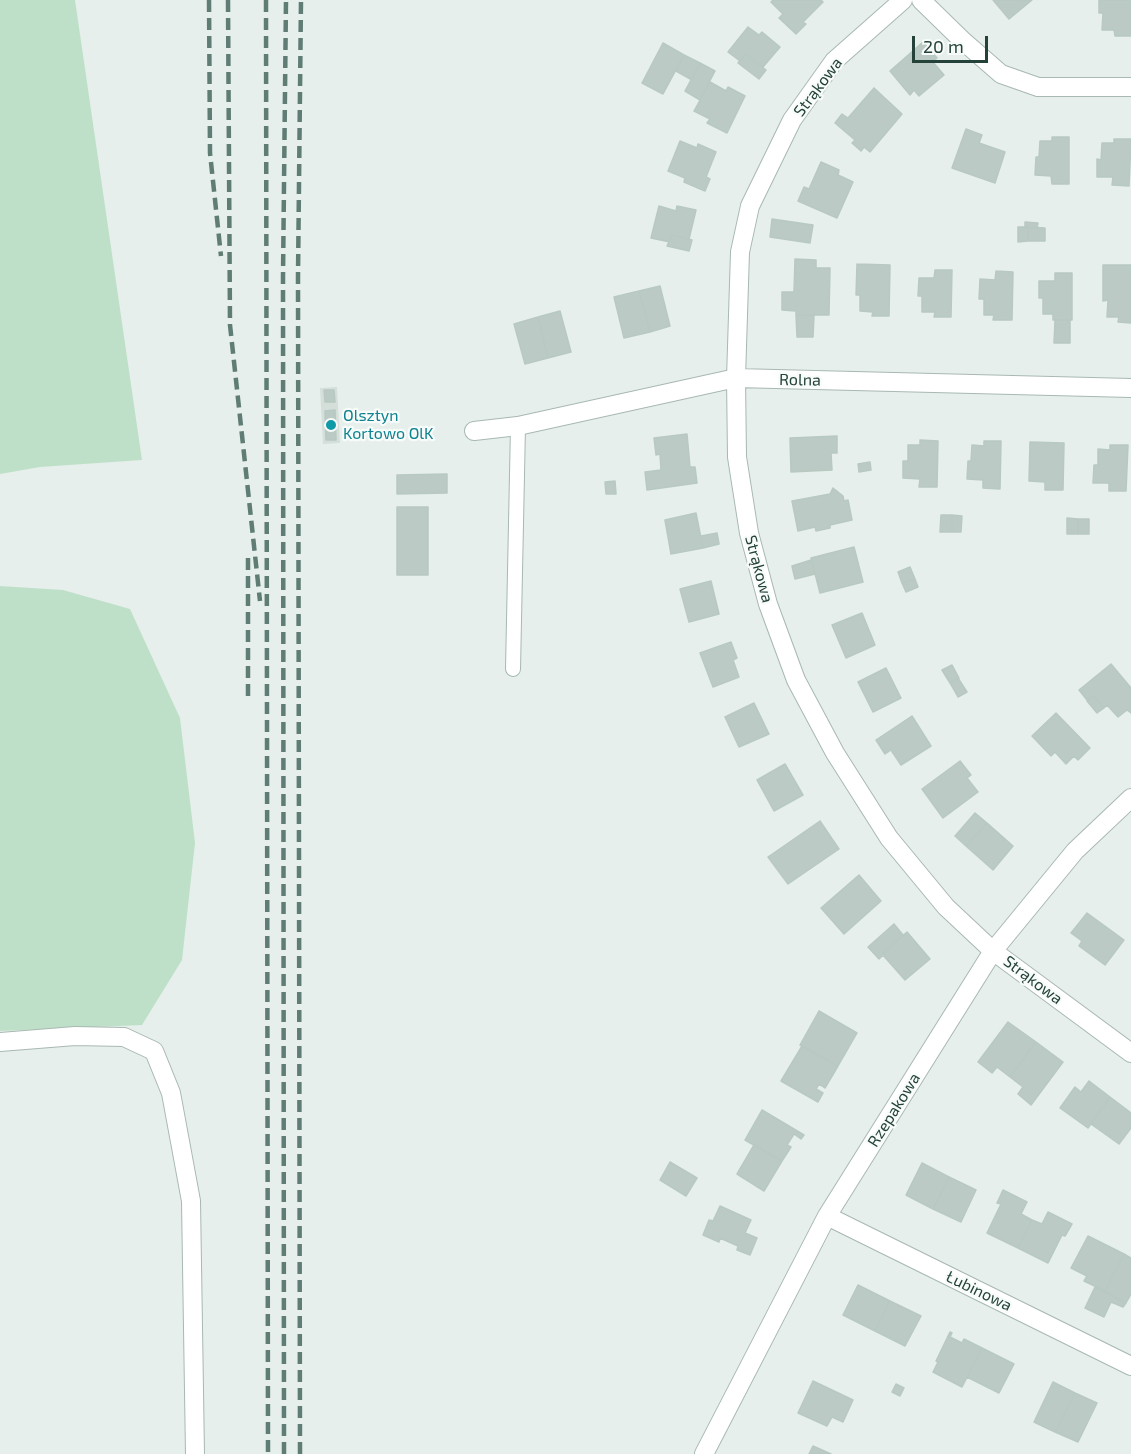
<!DOCTYPE html>
<html>
<head>
<meta charset="utf-8">
<style>
  body { margin:0 }
  #map { position:relative; width:1131px; height:1454px; overflow:hidden; background:#e6efeb; font-family:"Exo 2",sans-serif }
  canvas { display:block }
  .scale { position:absolute; left:912px; top:36px; width:76px; height:27px; box-sizing:border-box; border:3px solid #24423a; border-top:0; padding-left:8px; font-size:18px; line-height:21px; white-space:nowrap; color:#24423a; -webkit-text-stroke:4px #f7fbf9; paint-order:stroke }
</style>
</head>
<body>
<div id="map">
<canvas width="1131" height="1454"></canvas>
<div class="scale">20 m</div>
</div>
<script>
const g = document.querySelector('canvas').getContext('2d');
g.lineJoin = 'round';
function fill(path, color) { g.fillStyle = color; g.fill(path, 'evenodd'); }
const poly = rows => new Path2D(rows.map(r => 'M' + r).join(''));
function strokePath(path, color, width, dash) { g.strokeStyle = color; g.lineWidth = width; g.lineCap = dash ? 'butt' : 'round'; g.setLineDash(dash || []); g.stroke(path); }
function drawText(font, color, halo, rows, align = 'center') {
  g.font = font + ' "Exo 2",sans-serif'; g.lineWidth = 4.5; g.setLineDash([]); g.textBaseline = 'middle'; g.strokeStyle = halo; g.fillStyle = color; for (const [text, x, y, turn = 0] of rows) {
    g.save(); g.translate(x, y); g.rotate((+turn || 0) * Math.PI / 180); g.textAlign = isNaN(turn) ? turn : align; if (halo) g.strokeText(text, 0, 0); g.fillText(text, 0, 0); g.restore();
  }
}
fill(poly([
  [337,387,340,443,323,444,320,388]
]), '#d4dfda');
fill(poly([
  [0,0,75,0,142,460,40,467,0,474],
  [0,586,63,590,130,609,180,718,195,843,182,960,142,1025,0,1031]
]), '#bfe0c8');
const building = poly([
  [773,0,821,0,823,2,803,22,806,24,796,34,779,18,783,14,771,2,773,0],
  [993,0,1032,0,1009,19,993,0],
  [1099,0,1131,0,1131,36,1115,36,1114,30,1102,30,1103,13,1099,13,1099,0],
  [748,27,759,35,762,32,780,47,763,67,745,54,740,61,728,52,748,27],
  [923,42,937,58,932,61,944,75,919,96,914,90,910,95,890,71,923,42],
  [663,43,684,55,663,94,642,83,663,43],
  [745,54,766,70,759,79,738,63,745,54],
  [684,55,700,63,692,80,676,71,684,55],
  [700,63,715,71,700,100,685,91,700,63],
  [710,82,726,91,728,87,745,96,727,133,707,123,710,119,694,111,710,82],
  [874,88,902,114,870,152,864,147,861,151,852,143,855,140,835,123,842,114,848,118,874,88],
  [966,129,982,135,979,143,1005,152,995,183,952,168,966,129],
  [1052,137,1069,137,1069,184,1052,184,1051,176,1035,175,1036,157,1039,157,1040,141,1052,141,1052,137],
  [1114,139,1131,139,1129,186,1112,185,1113,177,1097,177,1097,159,1101,160,1102,143,1114,143,1114,139],
  [680,141,697,148,698,144,716,152,706,177,710,179,705,191,684,182,685,178,668,171,680,141],
  [821,162,839,170,838,175,853,182,837,218,798,201,804,187,809,189,821,162],
  [659,206,676,211,677,206,696,210,689,239,672,235,670,242,651,238,659,206],
  [772,219,813,225,810,243,770,237,772,219],
  [1025,222,1038,223,1037,228,1025,228,1025,222],
  [1018,227,1029,227,1028,241,1018,242,1018,227],
  [1029,227,1045,228,1045,241,1028,241,1029,227],
  [672,235,692,240,689,251,667,246,672,235],
  [795,259,816,260,816,268,830,268,829,315,796,315,796,311,782,310,782,292,794,292,795,259],
  [857,264,890,265,889,316,872,316,873,312,860,311,860,295,856,295,857,264],
  [1103,265,1131,265,1131,323,1118,322,1119,317,1107,317,1108,300,1103,301,1103,265],
  [935,270,952,270,951,317,934,317,935,312,922,312,922,296,918,296,919,278,934,278,935,270],
  [996,271,1013,272,1012,320,993,320,994,315,984,315,984,299,979,299,980,279,995,280,996,271],
  [1055,273,1072,273,1072,320,1053,320,1053,314,1043,314,1043,298,1039,298,1039,281,1055,281,1055,273],
  [660,286,670,326,650,332,639,291,660,286],
  [639,291,650,332,624,338,614,297,639,291],
  [560,311,571,352,548,358,538,317,560,311],
  [796,315,814,315,813,337,797,337,796,315],
  [538,317,548,358,525,364,514,324,538,317],
  [1055,320,1070,320,1070,343,1054,343,1055,320],
  [324,390,334,390,335,402,325,402,324,390],
  [335,410,336,440,326,440,325,411,335,410],
  [687,434,690,467,695,467,697,483,647,490,645,472,661,470,660,454,656,455,654,438,687,434],
  [837,436,837,453,831,453,832,470,791,472,790,438,837,436],
  [920,440,938,441,937,487,919,487,920,479,903,478,903,461,908,461,908,445,920,445,920,440],
  [984,441,1001,441,1000,489,983,488,983,480,967,479,968,461,971,461,972,445,984,446,984,441],
  [1030,442,1064,443,1063,490,1045,490,1045,482,1029,481,1030,442],
  [1110,445,1128,445,1126,491,1109,491,1109,483,1093,483,1094,465,1098,465,1098,449,1110,450,1110,445],
  [870,462,871,470,859,472,858,464,870,462],
  [447,474,447,493,397,494,397,475,447,474],
  [615,481,616,494,606,494,605,482,615,481],
  [833,488,843,496,844,501,848,500,852,520,830,525,830,528,816,531,815,527,798,531,792,501,830,494,833,488],
  [397,507,428,507,428,575,397,575,397,507],
  [696,513,703,548,671,554,665,520,696,513],
  [941,515,952,515,952,532,940,532,941,515],
  [952,515,962,516,961,532,952,532,952,515],
  [1067,518,1078,519,1078,534,1067,534,1067,518],
  [1078,519,1089,519,1089,534,1078,534,1078,519],
  [717,533,719,544,703,548,701,536,717,533],
  [854,547,863,582,820,593,811,558,854,547],
  [811,560,815,574,795,579,792,566,811,560],
  [910,567,915,579,902,583,898,572,910,567],
  [915,579,918,587,906,592,902,583,915,579],
  [711,581,719,614,689,622,680,589,711,581],
  [862,613,875,645,846,658,832,625,862,613],
  [731,642,737,658,733,660,739,677,713,687,700,653,731,642],
  [1111,664,1131,688,1131,713,1127,710,1118,717,1107,705,1104,708,1093,695,1087,700,1079,690,1111,664],
  [952,665,959,678,950,683,942,670,952,665],
  [886,668,901,698,873,712,858,682,886,668],
  [958,678,967,692,958,697,950,683,958,678],
  [1093,695,1104,708,1097,713,1087,701,1093,695],
  [754,703,769,734,739,747,725,717,754,703],
  [1056,713,1090,748,1078,760,1074,756,1066,764,1055,752,1051,756,1032,736,1056,713],
  [912,716,931,746,901,765,891,750,885,754,876,740,912,716],
  [960,761,971,775,967,778,978,792,943,818,922,789,960,761],
  [785,764,803,795,774,811,757,780,785,764],
  [975,813,987,823,966,846,955,836,975,813],
  [820,821,839,849,788,884,768,857,820,821],
  [987,823,1013,846,993,870,966,846,987,823],
  [859,875,881,901,844,934,821,908,859,875],
  [1087,913,1124,940,1105,965,1079,946,1082,941,1071,933,1087,913],
  [894,924,903,935,879,959,868,947,894,924],
  [907,932,930,959,905,980,882,954,907,932],
  [819,1011,857,1033,838,1066,800,1045,819,1011],
  [1008,1022,1036,1042,1010,1077,997,1067,992,1073,978,1062,1008,1022],
  [1036,1042,1063,1062,1031,1105,1018,1094,1023,1087,1010,1077,1036,1042],
  [802,1046,838,1066,825,1088,819,1084,816,1089,823,1093,818,1102,781,1081,802,1046],
  [1089,1081,1110,1097,1088,1128,1060,1108,1075,1087,1081,1092,1089,1081],
  [1110,1097,1131,1113,1131,1128,1119,1144,1091,1124,1110,1097],
  [762,1110,804,1135,801,1139,794,1134,787,1145,791,1147,782,1161,745,1140,762,1110],
  [754,1145,782,1161,764,1191,737,1174,754,1145],
  [670,1162,697,1178,686,1196,660,1180,670,1162],
  [922,1163,949,1177,933,1209,906,1195,922,1163],
  [949,1177,976,1190,961,1222,933,1209,949,1177],
  [1003,1190,1027,1202,1021,1214,1032,1220,1018,1248,987,1233,1001,1204,997,1203,1003,1190],
  [720,1206,751,1220,745,1233,757,1238,750,1255,737,1250,738,1246,720,1238,719,1242,703,1235,709,1220,713,1221,720,1206],
  [1048,1212,1072,1224,1065,1236,1062,1235,1048,1263,1018,1248,1032,1220,1042,1224,1048,1212],
  [1088,1236,1124,1254,1105,1291,1084,1281,1087,1276,1071,1268,1088,1236],
  [1124,1254,1131,1258,1131,1294,1126,1303,1105,1291,1124,1254],
  [858,1285,890,1301,875,1331,843,1315,858,1285],
  [1095,1287,1126,1303,1123,1307,1111,1302,1104,1317,1085,1308,1095,1287],
  [890,1301,921,1316,905,1346,875,1331,890,1301],
  [950,1332,952,1333,950,1337,962,1343,964,1339,982,1348,962,1387,933,1372,938,1362,936,1361,950,1332],
  [982,1348,1014,1364,999,1393,967,1377,982,1348],
  [813,1381,853,1400,843,1422,832,1417,827,1426,798,1413,813,1381],
  [1053,1382,1075,1393,1055,1432,1034,1422,1053,1382],
  [896,1384,904,1388,900,1396,892,1392,896,1384],
  [1075,1393,1097,1403,1078,1442,1055,1432,1075,1393],
  [813,1446,831,1454,809,1454,813,1446]
]);
fill(building, '#bbcac4');
strokePath(building, '#b8c9c2', 1.5);
const lane = poly([
  [513,669,518,426]
]);
const street = poly([
  [903,0,834,61,792,120,750,206,740,252,736,378,737,457,749,533,768,604,796,680,835,753,889,838,946,907,993,951,1131,1053],
  [921,0,962,40,1001,74,1038,87,1131,87],
  [474,431,518,426,736,378,1131,388],
  [0,1042,75,1036,124,1037,154,1051,171,1093,191,1201,195,1454],
  [827,1216,1131,1366],
  [704,1454,827,1216,993,951,1075,851,1131,798]
]);
strokePath(lane, '#a8b8b2', 16);
strokePath(street, '#a8b8b2', 20);
strokePath(lane, '#fff', 14);
strokePath(street, '#fff', 18);
strokePath(poly([
  [209,0,210,153,221,256],
  [228,0,230,325,260,601],
  [266,0,268,1454],
  [248,558,248,702],
  [284,1454,283,277,286,0],
  [300,1454,298,276,301,0]
]), '#5f7d75', 4.5, [12, 6]);
for (const [x, y, r, color] of [
  [331,425,6,"#0f9aa8"]
]) { const dot = new Path2D(); dot.arc(x, y, r, 0, 2 * Math.PI); g.fillStyle = color; g.fill(dot); strokePath(dot, '#f7fbf9', 2); }
drawText('16px', '#24423a', '#f7fbf9', [
  ["Strąkowa",818,87,-53],
  ["Rolna",800,380,1],
  ["Strąkowa",759,569,75],
  ["Strąkowa",1033,980,37],
  ["Rzepakowa",894,1110,-58],
  ["Łubinowa",979,1291,26]
]);
drawText('16px', '#0d838f', '#f7fbf9', [
  ["Olsztyn",343,416],
  ["Kortowo OlK",343,434]
], 'left');
</script>
</body>
</html>
